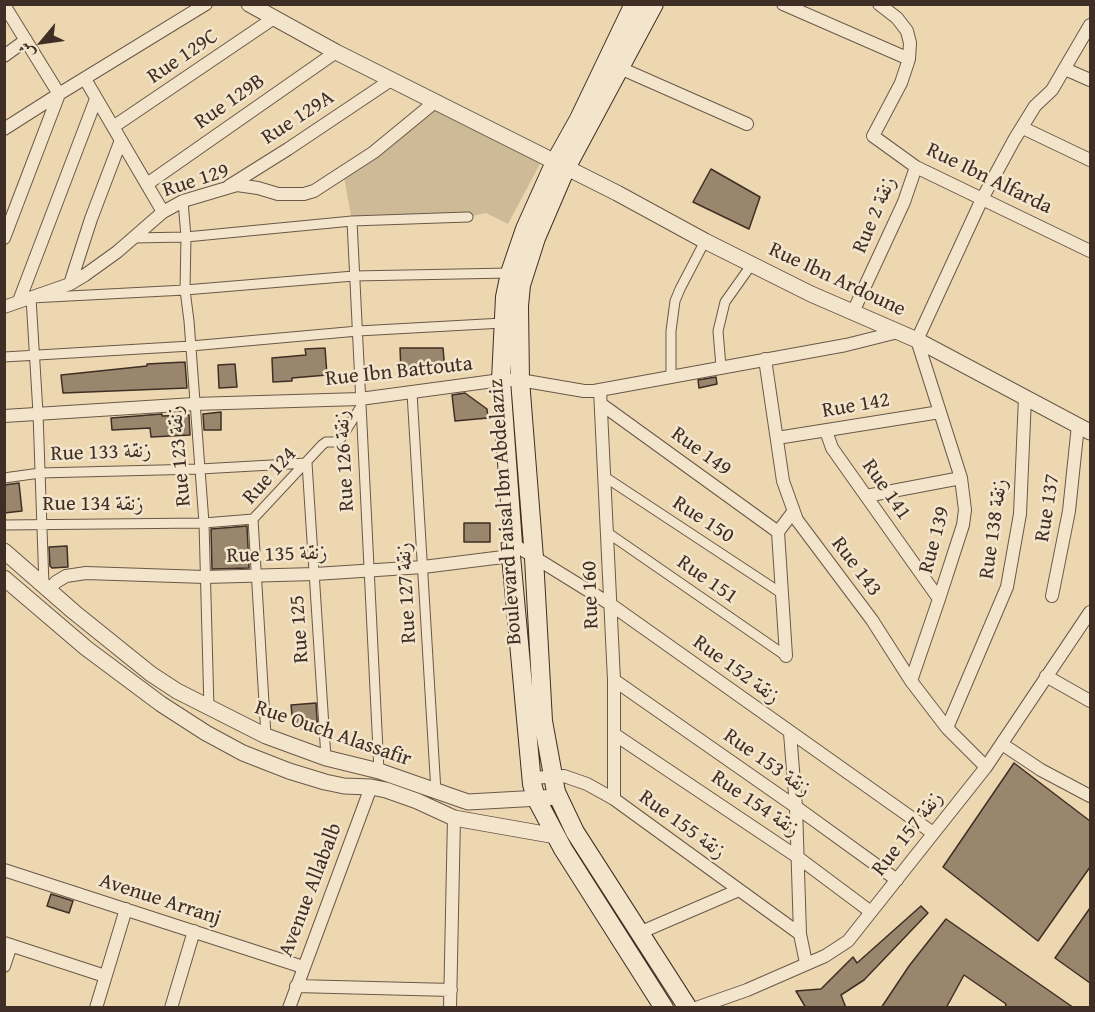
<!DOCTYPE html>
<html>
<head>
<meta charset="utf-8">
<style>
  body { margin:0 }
  #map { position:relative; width:1095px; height:1012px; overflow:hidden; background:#edd7b0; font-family:"Gentium Book Plus",Amiri,serif }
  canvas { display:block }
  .frame { position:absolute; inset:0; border:6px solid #3f2e25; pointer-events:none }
  .north { position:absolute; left:12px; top:12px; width:60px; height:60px; -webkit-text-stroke:4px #f3e5cc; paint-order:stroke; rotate:241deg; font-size:16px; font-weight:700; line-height:24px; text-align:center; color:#3f2e25 }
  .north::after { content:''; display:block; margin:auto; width:21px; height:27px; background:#3f2e25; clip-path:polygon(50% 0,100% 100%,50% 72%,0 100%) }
</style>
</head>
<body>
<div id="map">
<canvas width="1095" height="1012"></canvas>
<div class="frame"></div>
<div class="north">ش</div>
</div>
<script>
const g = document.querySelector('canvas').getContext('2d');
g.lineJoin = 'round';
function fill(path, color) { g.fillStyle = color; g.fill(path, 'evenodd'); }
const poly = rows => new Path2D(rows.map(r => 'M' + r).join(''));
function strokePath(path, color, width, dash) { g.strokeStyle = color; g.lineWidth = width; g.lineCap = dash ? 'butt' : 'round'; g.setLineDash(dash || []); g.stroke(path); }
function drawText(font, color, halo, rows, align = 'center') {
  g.font = font + ' "Gentium Book Plus",Amiri,serif'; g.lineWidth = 5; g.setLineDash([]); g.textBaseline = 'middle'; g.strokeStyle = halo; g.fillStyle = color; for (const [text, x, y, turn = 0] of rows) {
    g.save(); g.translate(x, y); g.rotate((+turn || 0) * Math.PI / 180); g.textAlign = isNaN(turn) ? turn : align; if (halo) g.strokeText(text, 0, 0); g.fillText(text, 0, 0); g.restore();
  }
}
fill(poly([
  [436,101,541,162,508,224,486,213,468,217,352,221,343,172]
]), '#cfba98');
const building = poly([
  [711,169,760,197,749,229,693,202,711,169],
  [325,348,327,375,292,378,292,381,273,382,272,358,306,355,305,349,325,348],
  [400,348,443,348,445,371,401,373,400,348],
  [185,362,187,388,63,393,61,375,147,366,147,364,185,362],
  [235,364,237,387,219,388,218,365,235,364],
  [716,377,717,384,699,388,698,380,716,377],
  [465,393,487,409,488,418,455,421,452,395,465,393],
  [221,412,221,430,204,430,203,414,221,412],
  [162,414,162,416,189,415,190,435,151,437,150,428,112,430,111,418,162,414],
  [19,483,22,511,4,513,4,485,19,483],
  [464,523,490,523,490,542,464,542,464,523],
  [247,526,249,568,212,569,211,529,247,526],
  [67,546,68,567,52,568,50,566,49,547,67,546],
  [316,703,318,735,293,725,291,705,316,703],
  [1014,763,1090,821,1090,867,1038,941,943,867,1014,763],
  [51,894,73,901,69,913,47,906,51,894],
  [921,906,928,913,864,980,841,995,846,1008,806,1008,796,991,821,989,853,957,857,963,921,906],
  [1090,908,1090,983,1055,958,1090,908],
  [946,919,1074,1008,1005,1008,1006,1004,964,975,946,1008,881,1008,909,966,946,919]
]);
fill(building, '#99866d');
strokePath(building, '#3f2e25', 1.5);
const pedestrian = poly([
  [183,201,186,237,185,290,189,321,204,523,209,709],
  [352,221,379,771],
  [133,238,186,237,352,221,468,217],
  [4,357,191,346,358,331,503,323],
  [721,367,718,331,725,302,752,264],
  [671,378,671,331,675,301,680,289,705,241],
  [412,393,436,792],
  [605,477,781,593],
  [4,478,40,473,200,469,307,463,326,758],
  [4,525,204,523,253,519],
  [608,533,786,656],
  [44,586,38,413,31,298,185,290,354,276,510,273],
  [266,736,253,519,322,445,326,442,334,442,341,438,360,408]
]);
const minor = poly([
  [783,4,909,59],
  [879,4,897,18,907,31,910,43,909,59,901,83,873,136,916,167,1090,251],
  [4,5,59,94,4,238],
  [4,56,26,40],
  [620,68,747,124],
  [1065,69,1090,80],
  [85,79,163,212],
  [113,127,274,18],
  [1023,128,1090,160],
  [4,129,59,94,206,4],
  [147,184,336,52],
  [229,186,288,149,391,80],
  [70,284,91,219,121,140],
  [19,301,96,99],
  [4,307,70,284,85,275,117,252,163,212,183,201,237,185,258,188,278,194,304,194,314,191,374,152,436,101],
  [853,312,904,202,916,167],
  [765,359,783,481,797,520,872,620,911,681,947,728,986,767],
  [600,390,614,680,614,799],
  [601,404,778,532],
  [4,416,194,404,360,399,501,380,520,380,584,391,594,391,846,345,898,332],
  [826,431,832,448,939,599],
  [777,438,940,412],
  [866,496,961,478],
  [513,544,610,604,933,833],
  [49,590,56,582,66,576,86,573,205,577,315,574,423,567,511,556],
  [1052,596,1069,511,1078,425],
  [786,656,778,532,793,512],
  [1046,676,1090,701],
  [614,680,796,807,897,880],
  [911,681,939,599,963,525,965,510,961,478,917,340,982,199,1014,140,1035,106,1052,90,1090,25],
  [947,728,1007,587,1020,514,1025,397],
  [790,733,796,807,800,934,806,963],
  [614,734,796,856,871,912],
  [1002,744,1041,770,1090,796],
  [531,778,564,776,587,784,614,799,800,934],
  [4,870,303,967],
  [639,933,739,890],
  [4,943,105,976],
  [4,966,11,945],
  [296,986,451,990],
  [96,1008,126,909],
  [171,1008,194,931],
  [289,1008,371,787],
  [450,1008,454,818],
  [696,1008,747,990,825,956,848,941,986,767,1090,612]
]);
const tertiary = poly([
  [249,4,336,52,617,193,705,241,811,294,917,340,1090,432],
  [4,551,74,612,151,674,177,691,266,736,326,758,379,771,468,802,558,797],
  [4,578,86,648,161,704,206,733,243,753,289,771,325,782,344,786,371,787,386,790,417,801,454,818,556,836]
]);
const secondary = poly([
  [634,4,579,119,555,162,525,229,510,273,505,297,501,380,513,544,511,556,532,784,536,798,563,849,664,1008],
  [654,4,566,168,536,238,521,285,519,306,520,380,534,558,543,721,556,792,575,832,688,1008]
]);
strokePath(pedestrian, '#6a5848', 11);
strokePath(minor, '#6a5848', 14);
strokePath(tertiary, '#6a5848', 17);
strokePath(secondary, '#3f2e25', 20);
strokePath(pedestrian, '#f3e5cc', 9);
strokePath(minor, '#f3e5cc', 12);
strokePath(tertiary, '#f3e5cc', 15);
strokePath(secondary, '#f3e5cc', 18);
drawText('21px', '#3f2e25', '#f3e5cc', [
  ["Rue 129C",183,57,-34],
  ["Rue 129B",230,102,-35],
  ["Rue 129A",298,118,-33],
  ["Rue Ibn Alfarda",989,179,26],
  ["Rue 129",196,181,-18],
  ["Rue 2 زنقة",875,215,-67],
  ["Rue Ibn Ardoune",837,280,25],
  ["Rue Ibn Battouta",399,372,-6],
  ["Rue 142",856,406,-10],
  ["Rue 149",701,452,36],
  ["Rue 133 زنقة",101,453,-2],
  ["Rue 123 زنقة",180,456,-95],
  ["Rue 126 زنقة",345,461,-93],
  ["Rue 124",270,476,-48],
  ["Rue 141",886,490,55],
  ["Rue 134 زنقة",93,505],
  ["Rue 137",1048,508,-81],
  ["Boulevard Faisal Ibn Abdelaziz",506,512,-94],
  ["Rue 150",703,520,33],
  ["Rue 138 زنقة",994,529,-82],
  ["Rue 139",935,540,-75],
  ["Rue 135 زنقة",277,555,-2],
  ["Rue 143",856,567,53],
  ["Rue 151",707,580,35],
  ["Rue 127 زنقة",407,593,-93],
  ["Rue 160",591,595,-92],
  ["Rue 125",300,629,-94],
  ["Rue 152 زنقة",736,670,36],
  ["Rue Ouch Alassafir",333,734,19],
  ["Rue 153 زنقة",767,763,35],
  ["Rue 154 زنقة",755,804,34],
  ["Rue 155 زنقة",682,825,36],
  ["Rue 157 زنقة",908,834,-52],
  ["Avenue Allabalb",311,890,-69],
  ["Avenue Arranj",160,900,18]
]);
</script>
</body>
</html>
